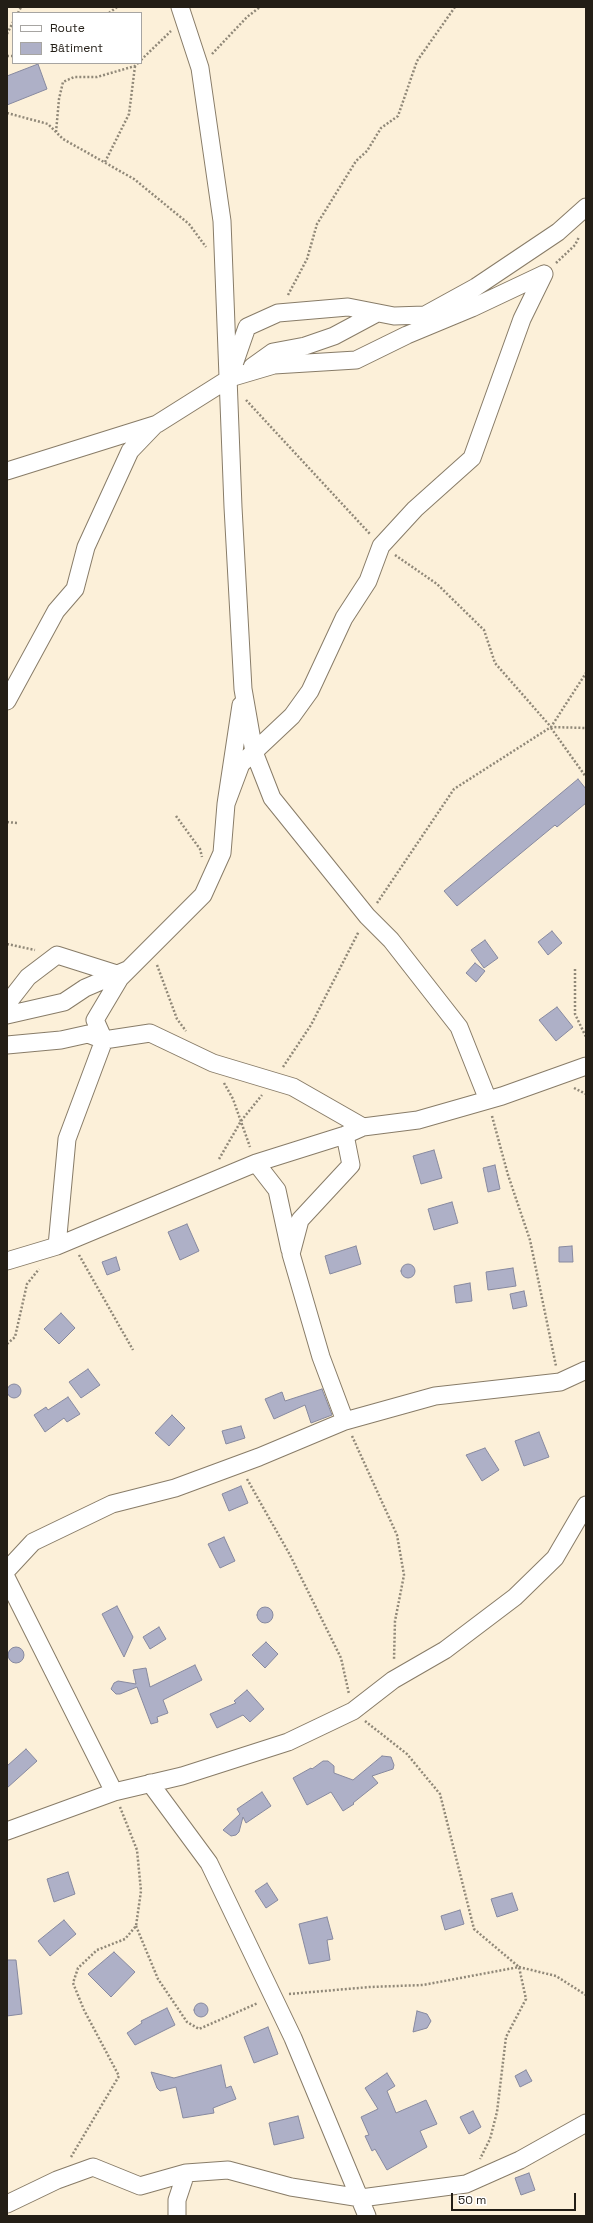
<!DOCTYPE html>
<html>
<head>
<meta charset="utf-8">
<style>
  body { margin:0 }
  #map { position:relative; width:593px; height:2223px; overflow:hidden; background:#fcf0d9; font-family:"Space Grotesk",sans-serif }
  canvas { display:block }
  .frame { position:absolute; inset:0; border:8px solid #231e16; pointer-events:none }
  .legend { position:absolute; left:12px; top:12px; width:130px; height:52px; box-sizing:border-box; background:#fff; border:1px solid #a7a5a2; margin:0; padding:5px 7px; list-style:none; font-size:12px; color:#231e16 }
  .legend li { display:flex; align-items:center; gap:8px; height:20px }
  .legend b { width:20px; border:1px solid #a7a5a2 }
  .scale { position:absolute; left:451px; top:2193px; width:125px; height:18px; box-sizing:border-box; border:2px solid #231e16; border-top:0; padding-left:5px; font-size:12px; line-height:14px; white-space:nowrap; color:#231e16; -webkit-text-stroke:3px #fff; paint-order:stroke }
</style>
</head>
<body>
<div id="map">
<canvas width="593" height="2223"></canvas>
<div class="frame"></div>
<ul class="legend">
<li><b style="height:5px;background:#fff"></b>Route</li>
<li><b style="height:11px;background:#aeb0c7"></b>Bâtiment</li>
</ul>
<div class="scale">50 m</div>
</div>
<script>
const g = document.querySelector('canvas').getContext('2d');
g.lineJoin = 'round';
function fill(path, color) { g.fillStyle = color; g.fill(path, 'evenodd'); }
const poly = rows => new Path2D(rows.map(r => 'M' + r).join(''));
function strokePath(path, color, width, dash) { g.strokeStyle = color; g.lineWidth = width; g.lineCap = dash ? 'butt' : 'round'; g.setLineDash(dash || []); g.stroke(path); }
const building = poly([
  [38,64,47,89,7,105,7,76,38,64],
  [578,779,586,789,586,803,557,827,555,825,457,906,444,891,578,779],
  [552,931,562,943,548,955,538,942,552,931],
  [485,940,498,958,484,968,471,950,485,940],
  [475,963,485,971,476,982,466,973,475,963],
  [557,1007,573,1027,556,1041,539,1020,557,1007],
  [434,1150,442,1178,421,1184,413,1156,434,1150],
  [495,1165,500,1189,488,1192,483,1168,495,1165],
  [452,1202,458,1223,434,1230,428,1209,452,1202],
  [187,1224,199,1251,180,1260,168,1232,187,1224],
  [356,1246,361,1264,330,1274,325,1256,356,1246],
  [572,1246,573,1262,559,1262,559,1247,572,1246],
  [116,1257,120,1270,107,1275,102,1262,116,1257],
  '401 1271a7 7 0 1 1 14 0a7 7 0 1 1-14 0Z',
  [513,1268,516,1286,488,1290,486,1272,513,1268],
  [470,1283,472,1301,456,1303,454,1286,470,1283],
  [524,1291,527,1306,513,1309,510,1294,524,1291],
  [61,1313,75,1328,59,1344,44,1329,61,1313],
  [88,1369,100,1385,81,1398,69,1382,88,1369],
  '7 1391a7 7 0 1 1 14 0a7 7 0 1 1-14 0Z',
  [322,1389,332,1415,311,1423,305,1405,274,1419,265,1399,282,1392,285,1401,322,1389],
  [68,1397,80,1414,67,1422,64,1418,45,1432,34,1415,46,1407,48,1410,68,1397],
  [172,1415,185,1428,169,1446,155,1433,172,1415],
  [241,1426,245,1438,226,1444,222,1431,241,1426],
  [539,1432,549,1457,524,1466,515,1441,539,1432],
  [485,1448,499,1470,482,1481,466,1455,485,1448],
  [241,1486,248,1503,229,1511,222,1494,241,1486],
  [224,1537,235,1561,220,1568,208,1544,224,1537],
  [117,1606,133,1637,124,1657,102,1614,117,1606],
  '257 1615a8 8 0 1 1 16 0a8 8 0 1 1-16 0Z',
  [159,1627,166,1639,150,1649,143,1637,159,1627],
  [266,1642,278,1654,265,1668,252,1655,266,1642],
  '8 1655a8 8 0 1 1 16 0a8 8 0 1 1-16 0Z',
  [195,1665,202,1680,163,1700,168,1713,157,1717,158,1722,151,1724,137,1687,120,1694,116,1694,111,1689,114,1683,118,1681,136,1684,133,1670,146,1668,150,1687,195,1665],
  [247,1690,264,1709,250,1722,243,1715,217,1728,210,1714,236,1703,234,1701,247,1690],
  [26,1749,37,1761,7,1788,7,1766,26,1749],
  [382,1756,391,1757,394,1765,393,1769,372,1776,378,1783,353,1803,354,1804,343,1811,331,1792,307,1805,293,1778,311,1768,312,1769,323,1761,328,1761,334,1766,334,1773,353,1780,382,1756],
  [262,1792,271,1806,246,1823,243,1817,239,1832,236,1835,231,1836,223,1830,240,1814,237,1809,262,1792],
  [68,1872,75,1894,54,1902,47,1879,68,1872],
  [267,1883,278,1900,266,1908,255,1891,267,1883],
  [512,1893,518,1910,497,1917,491,1899,512,1893],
  [460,1910,464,1924,445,1930,441,1916,460,1910],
  [327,1917,333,1939,327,1940,330,1960,309,1964,299,1924,327,1917],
  [64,1920,76,1934,50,1956,38,1941,64,1920],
  [114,1952,135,1972,111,1997,88,1974,114,1952],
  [7,1960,16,1960,22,2014,7,2016,7,1960],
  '194 2010a7 7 0 1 1 14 0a7 7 0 1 1-14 0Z',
  [167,2008,175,2025,135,2045,127,2033,142,2023,141,2021,167,2008],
  [417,2011,427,2014,431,2021,427,2028,413,2032,417,2011],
  [268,2027,278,2054,254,2063,244,2037,268,2027],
  [221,2065,226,2088,231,2086,236,2099,213,2108,214,2113,183,2118,176,2087,160,2091,157,2088,151,2072,174,2078,221,2065],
  [526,2070,532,2081,520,2087,515,2076,526,2070],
  [387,2073,395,2086,387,2091,396,2113,426,2100,437,2124,420,2131,427,2147,387,2170,375,2149,372,2151,365,2136,369,2135,361,2117,378,2109,365,2088,387,2073],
  [473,2111,481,2127,469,2134,460,2117,473,2111],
  [298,2116,304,2138,274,2145,269,2123,298,2116],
  [529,2173,535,2190,521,2195,515,2178,529,2173]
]);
fill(building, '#aeb0c7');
strokePath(building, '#87899f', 1);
const minor = poly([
  [180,7,200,68,222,221,233,507,243,689,254,752,272,798,367,916,391,940,459,1027,488,1100],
  [252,367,273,352,305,346,334,336,377,313],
  [231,373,247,327,278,313,348,307,394,316,425,315,476,287,558,232,586,207],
  [7,471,157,424,230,378,274,365,356,360,407,335,472,308,544,274],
  [7,701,56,611,75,589,86,547,130,451,154,426],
  [226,804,241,764,292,716,310,691,344,618,368,581,381,546,415,509,472,458,522,319,544,274],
  [7,1004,28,977,57,955,117,974],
  [7,1015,64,1002,85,988,127,970],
  [7,1045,61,1040,88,1034,104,1040,150,1033,213,1063,293,1087,363,1127],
  [345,1135,351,1165,300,1220,291,1254,321,1357,345,1421],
  [256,1163,277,1190,290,1250],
  [57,1246,67,1139,104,1040,95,1020,120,978,203,895,222,853,226,804,241,705],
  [7,1261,57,1246,256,1163,345,1135,363,1127,418,1120,502,1096,586,1066],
  [7,1570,33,1542,112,1504,175,1488,259,1457,345,1421,435,1396,560,1382,586,1370],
  [7,1579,114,1792],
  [150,1783,209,1863,293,2038,367,2216],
  [7,1831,114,1792,182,1776,288,1742,353,1711,393,1680,445,1650,515,1597,555,1558,586,1505],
  [7,2204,57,2180,93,2167,140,2186,186,2173,228,2170,291,2187,361,2198,466,2184,520,2160,586,2123],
  [177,2216,177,2200,186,2173]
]);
strokePath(minor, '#887c68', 19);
strokePath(poly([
  [18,13,21,7],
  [109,13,117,7],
  [7,34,13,22],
  [212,54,247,17,260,7],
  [7,56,13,56],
  [141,60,171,31],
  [7,113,48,124,63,139,134,179,189,224,206,247],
  [56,132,59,99,63,82,74,77,97,77,135,66,138,63],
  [105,162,129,114,135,66],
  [556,263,575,245,579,237],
  [288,295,307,259,317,224,356,161,367,151,381,128,398,116,417,61,455,7],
  [246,400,370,534],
  [395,555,437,584,484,630,495,663,551,727,586,728],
  [551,728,586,777],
  [176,816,200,849,202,857],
  [7,822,17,823],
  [377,903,454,789,551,727,586,673],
  [7,944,35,950],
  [157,965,177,1019,186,1031],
  [575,969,575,1014,586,1037],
  [283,1067,311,1025,359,931],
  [224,1083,233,1099,250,1147],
  [574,1088,586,1094],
  [492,1116,508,1175,530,1240,556,1366],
  [219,1159,241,1121,262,1095],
  [79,1255,133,1350],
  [7,1344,15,1337,27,1284,39,1269],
  [352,1436,397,1535,404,1575,395,1621,394,1660],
  [247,1479,290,1555,341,1658,349,1694],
  [365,1721,407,1754,440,1794,474,1929,519,1967,526,1999,506,2037,497,2112,490,2139,480,2159],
  [136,1926,158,1979,187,2022,199,2029,258,2003],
  [289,1994,370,1987,423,1985,519,1967,556,1976,586,1995],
  [71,2157,119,2076,84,2010,73,1983,78,1968,97,1950,125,1939,136,1926,141,1891,137,1850,120,1807]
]), '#908878', 2.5, [2, 2]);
strokePath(minor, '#fff', 17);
</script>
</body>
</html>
